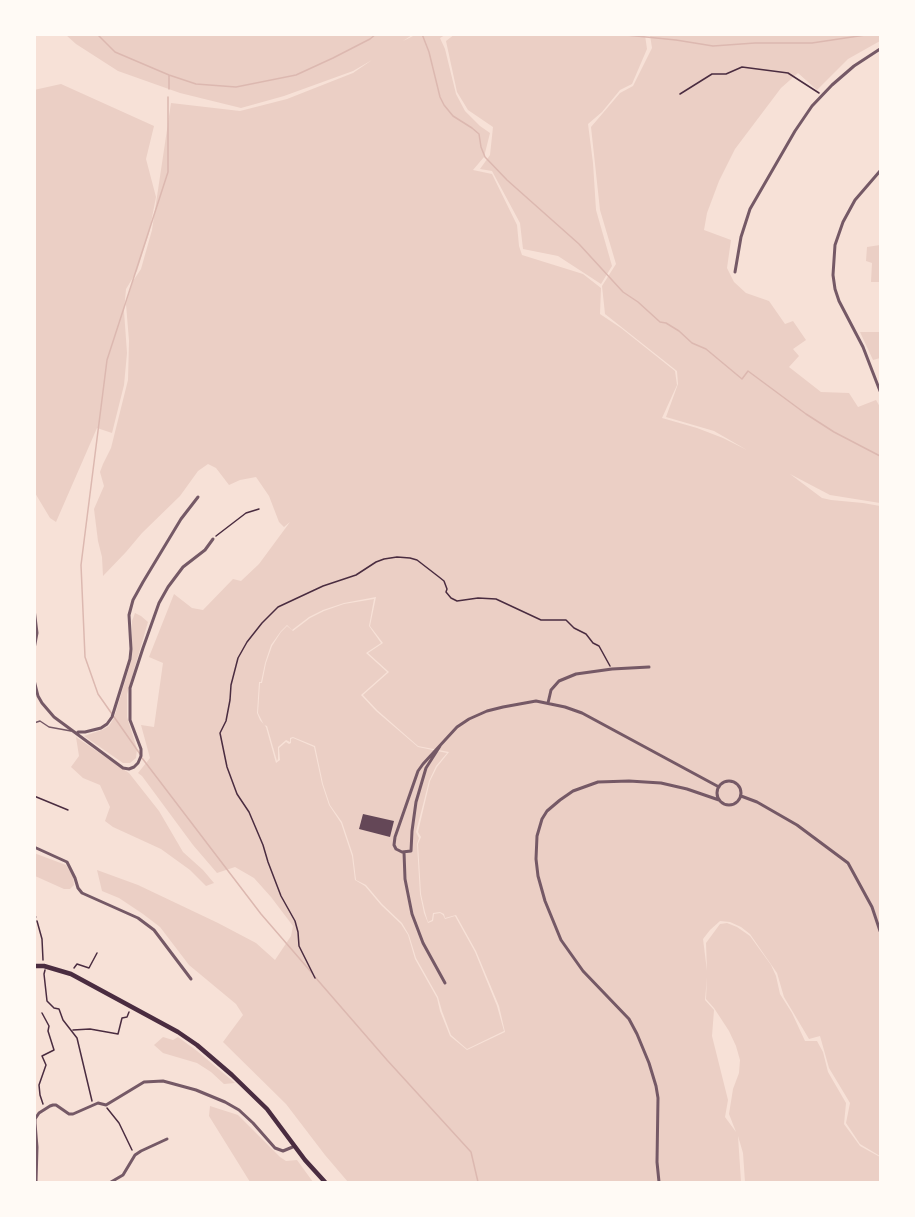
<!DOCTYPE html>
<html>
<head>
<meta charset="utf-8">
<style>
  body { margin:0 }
  #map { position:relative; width:915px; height:1217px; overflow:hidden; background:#f7e1d7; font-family:"Sofia Sans Condensed",sans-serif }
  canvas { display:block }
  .frame { position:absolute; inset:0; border:36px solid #fffaf5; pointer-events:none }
</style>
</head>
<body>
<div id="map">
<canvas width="915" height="1217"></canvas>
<div class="frame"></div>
</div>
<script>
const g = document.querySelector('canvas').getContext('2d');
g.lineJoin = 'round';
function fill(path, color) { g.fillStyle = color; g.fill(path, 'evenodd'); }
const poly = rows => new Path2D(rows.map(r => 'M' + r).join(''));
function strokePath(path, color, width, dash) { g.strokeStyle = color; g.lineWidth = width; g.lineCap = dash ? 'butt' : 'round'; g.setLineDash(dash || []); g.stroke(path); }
fill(poly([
  [455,34,645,35,647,49,632,84,620,90,602,112,588,124,593,163,596,210,612,266,601,284,558,256,523,249,520,223,492,171,480,169,490,155,493,127,468,110,457,92,446,41],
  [877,34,880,36,880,41,848,59,817,90,798,73,781,88,735,149,719,181,707,213,704,230,731,240,727,268,734,282,746,293,769,301,785,324,793,321,806,340,793,349,799,356,789,367,821,392,849,393,858,407,876,400,880,407,880,503,830,495,790,474,822,498,831,500,863,503,880,506,880,1156,860,1144,846,1123,850,1103,829,1068,820,1036,809,1039,784,997,777,973,750,934,741,927,730,922,720,921,710,930,703,939,707,971,706,943,720,924,727,923,737,927,750,936,771,965,776,976,780,994,792,1013,805,1041,817,1041,823,1052,828,1072,846,1103,844,1124,860,1146,880,1157,880,1182,745,1182,743,1153,738,1136,741,1182,348,1182,325,1155,286,1104,223,1042,243,1015,236,1004,189,965,160,927,143,914,119,898,102,891,97,870,138,885,218,923,256,943,275,960,291,936,293,926,271,897,254,878,235,867,217,873,193,845,142,776,138,773,150,758,141,725,154,727,163,663,149,657,174,594,192,608,203,610,233,579,241,581,259,564,290,522,284,527,279,522,269,496,256,477,240,480,229,485,216,468,208,464,198,471,180,496,142,533,126,552,103,576,102,557,98,541,94,509,104,486,100,472,103,464,111,448,128,380,129,341,126,304,133,281,141,269,152,230,171,103,240,111,287,99,353,73,372,60,353,71,284,96,241,108,180,93,118,71,76,44,66,35,412,35,403,41,415,35,445,35,440,38,445,49,456,94,465,111,480,126,490,133,484,157,473,170,492,174,517,225,519,246,522,255,583,274,601,288,600,314,621,328,675,371,677,385,662,418,697,428,723,438,747,450,714,431,666,417,678,384,677,371,605,314,602,286,616,264,600,210,591,127,620,93,633,86,652,48,650,35],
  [376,597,370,626,383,643,368,653,389,672,363,695,377,710,418,746,449,752,437,767,430,781,418,832,421,837,418,844,421,894,425,912,428,922,432,920,433,913,440,912,444,914,445,918,456,915,476,951,499,1006,505,1032,467,1050,450,1036,440,1011,437,998,415,959,408,935,401,924,381,905,365,886,355,880,352,856,341,823,329,805,322,784,314,747,293,738,291,739,291,743,289,744,286,742,279,748,280,760,276,763,266,727,260,720,257,713,259,682,261,682,265,663,271,645,281,631,287,625,292,630,309,617,323,610,344,603],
  [707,977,706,999,714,1008,729,1031,736,1046,740,1060,739,1073,733,1089,729,1114,736,1132,725,1117,728,1100,712,1036,714,1010,705,1000],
  [61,84,154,126,146,159,156,197,149,233,137,271,126,289,124,311,127,353,124,385,112,433,97,428,56,522,50,518,35,493,34,90],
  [880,245,880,282,871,282,872,263,866,261,867,247],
  [860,332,880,332,880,358,873,360],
  [374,599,369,626,381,643,366,653,387,672,361,695,376,711,418,747,447,753,436,766,429,781,416,832,419,838,417,844,420,894,424,913,428,923,433,921,434,914,440,913,443,915,445,919,455,916,475,952,497,1006,504,1031,467,1049,451,1035,442,1011,438,997,416,958,409,935,402,923,382,904,366,885,356,880,353,855,342,822,330,805,323,784,315,746,293,737,290,738,290,742,286,740,278,747,278,759,277,761,267,726,264,725,258,713,260,683,262,683,266,663,272,646,281,632,287,626,293,631,310,618,324,611,344,604],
  [135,613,141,616,148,622,127,694,127,717,137,749,136,758,130,763,123,763,84,736,102,730,109,726,114,718,132,658,132,621],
  [76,737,129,773,159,811,183,852,203,870,214,883,206,886,190,870,161,849,113,827,105,821,110,807,100,785,83,778,71,767,79,756],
  [34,853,66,865,73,876,74,885,70,889,64,889,35,876],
  [163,1037,173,1040,178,1037,197,1051,235,1083,224,1084,211,1072,197,1063,163,1053,154,1045],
  [210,1106,238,1115,280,1157,286,1161,297,1160,313,1182,250,1182,209,1116]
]), '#ebcfc5');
strokePath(poly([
  [97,34,115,52,169,75,196,84,236,87,296,75,333,58,370,39,376,34],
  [422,34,429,52,440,97,444,105,453,116,472,128,479,134,481,147,485,157,507,180,579,244,623,292,638,302,660,322,666,323,679,331,692,343,706,349,742,379,748,371,806,414,834,432,880,456],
  [616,34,676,40,713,46,755,43,812,43,872,34],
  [169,89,169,75],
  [140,754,98,694,85,657,81,565,107,360,168,172,168,97],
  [142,758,261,914,312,973],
  [315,977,387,1060,471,1152,478,1182]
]), '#dcb8b0', 1.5);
fill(poly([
  [363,814,394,821,390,837,359,829]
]), '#644757');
strokePath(poly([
  [680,94,712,74,726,74,742,67,788,73,819,93],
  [216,536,246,513,259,509],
  [34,796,68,810],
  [37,921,42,939,43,960],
  [74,968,77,964,89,968,97,953],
  [45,970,44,974,47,1001,54,1008,59,1009,63,1020,77,1038,92,1101],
  [315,978,299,946,298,932,295,921,281,896,268,862,263,845,249,812,237,794,227,767,220,733,226,721,230,700,231,685,238,658,247,642,262,623,278,607,323,586,356,575,376,562,384,559,397,557,410,558,417,560,439,577,444,581,447,589,446,592,451,598,457,601,478,598,496,599,541,620,566,620,574,628,586,634,593,643,599,646,610,666],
  [42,1013,49,1026,48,1031,54,1050,42,1056,46,1065,39,1085,40,1095,43,1104],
  [73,1030,90,1029,118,1034,122,1018,127,1017,129,1012],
  [107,1108,119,1123,132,1150]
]), '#4a2c40', 1.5);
strokePath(poly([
  [34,723,40,721,49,727,71,731]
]), '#755966', 1.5);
strokePath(poly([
  [880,171,855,200,843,222,835,245,833,275,835,289,839,301,863,347,880,391],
  [735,272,741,237,750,209,795,131,812,106,832,85,854,66,880,49],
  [34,609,37,633,34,649],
  [34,680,38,696,42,703,54,717,123,768,129,769,134,767,138,763,141,756,141,749,130,720,130,688,143,648,159,603,168,587,183,567,205,550,213,539],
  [548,703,551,690,559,681,576,674,612,669,649,667],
  [78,732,85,732,101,728,107,724,112,717,130,659,131,649,129,615,133,600,143,582,181,519,198,497],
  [440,746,426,768,416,802,412,831,411,851,402,852,396,849,394,845,395,837,418,771,423,764,457,727,469,719,487,711,503,707,536,701,565,707,582,713,719,787],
  '717 793a12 12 0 1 1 24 0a12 12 0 1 1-24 0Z',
  [741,796,757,802,797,825,848,863,872,907,880,931],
  [34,847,67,862,75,878,78,888,82,893,138,918,154,930,191,979],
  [404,852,405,879,412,914,423,943,445,983],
  [34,916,35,917],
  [36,1182,37,1147,35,1123,35,1119,39,1113,50,1106,53,1105,56,1105,69,1114,73,1114,98,1103,106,1105,144,1082,163,1081,196,1090,225,1102,239,1110,253,1123,275,1148,283,1151,295,1146],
  [111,1182,123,1175,135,1155,141,1151,167,1139],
  [659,1182,657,1162,658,1098,656,1086,649,1063,637,1034,629,1019,583,971,561,940,545,901,538,876,536,859,537,836,542,819,547,811,560,800,573,791,598,782,629,781,661,783,687,789,719,800]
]), '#755966', 3);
strokePath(poly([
  [34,966,44,966,71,974,178,1032,197,1045,232,1075,267,1109,305,1160,325,1182]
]), '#4a2c40', 4.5);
</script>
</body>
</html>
